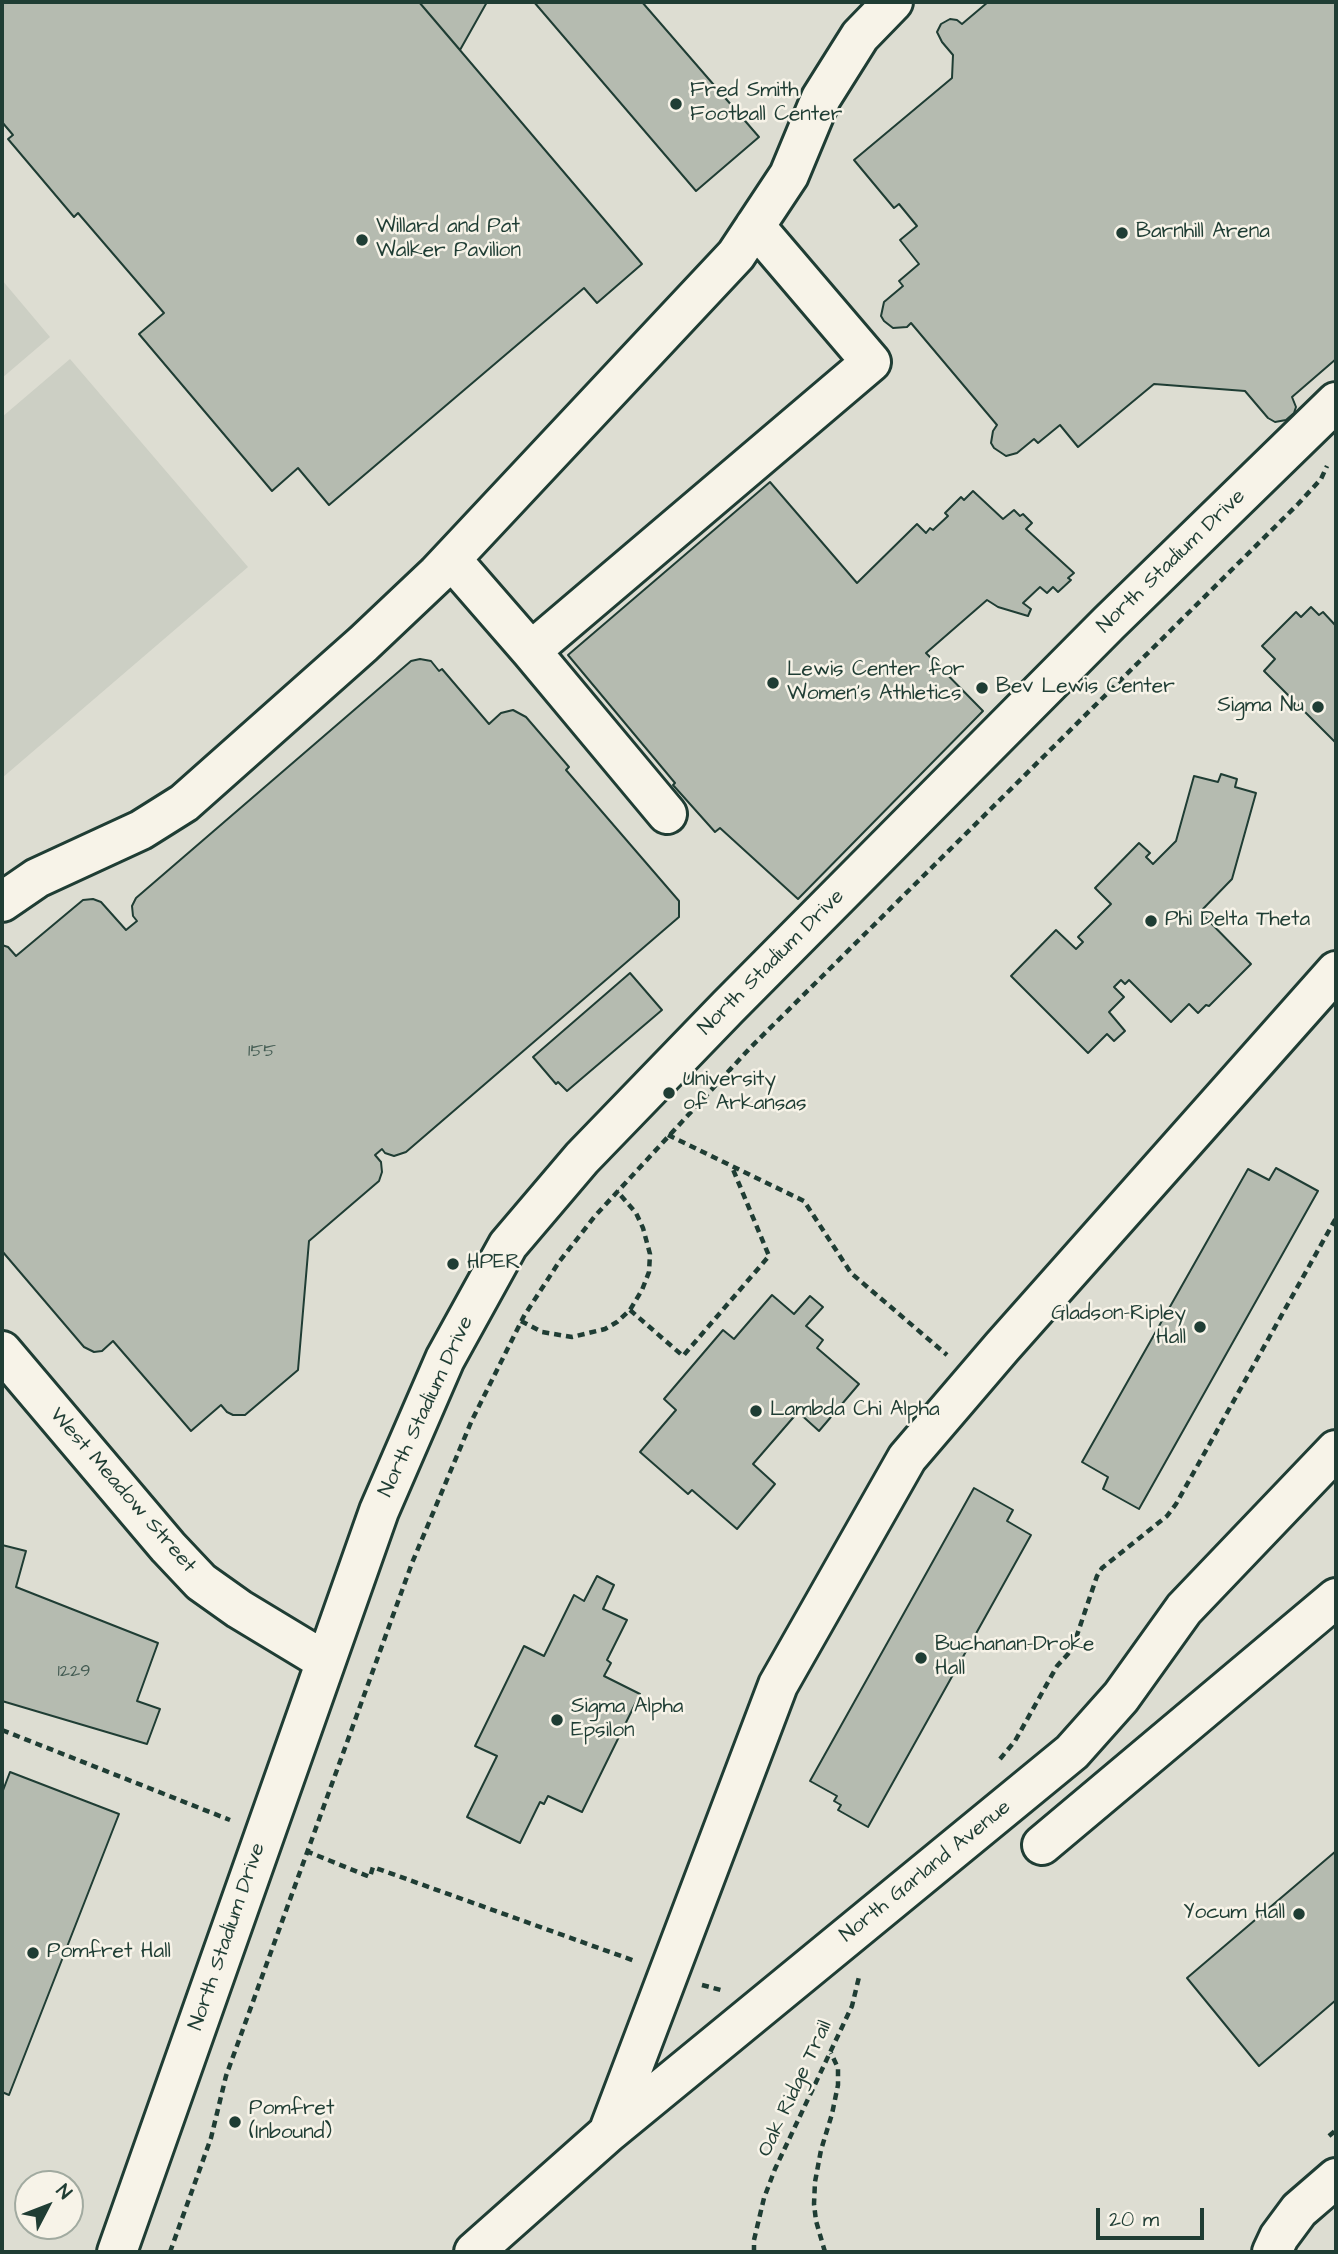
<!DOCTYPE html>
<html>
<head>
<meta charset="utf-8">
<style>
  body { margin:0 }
  #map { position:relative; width:1338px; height:2254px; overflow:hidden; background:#eeece1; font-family:"Architects Daughter",sans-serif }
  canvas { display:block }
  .frame { position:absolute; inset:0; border:4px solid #1f3d34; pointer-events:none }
  .north { position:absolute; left:14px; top:2170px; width:70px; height:70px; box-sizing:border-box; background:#f7f3e8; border:2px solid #a1aaa0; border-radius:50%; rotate:48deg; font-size:19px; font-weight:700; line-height:28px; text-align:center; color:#1f3d34 }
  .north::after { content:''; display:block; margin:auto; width:24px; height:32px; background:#1f3d34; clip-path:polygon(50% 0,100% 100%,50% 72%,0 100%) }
  .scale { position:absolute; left:1096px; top:2208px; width:108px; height:32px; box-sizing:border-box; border:4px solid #1f3d34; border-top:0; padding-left:9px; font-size:21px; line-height:24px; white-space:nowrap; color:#1f3d34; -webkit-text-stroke:5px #f7f3e8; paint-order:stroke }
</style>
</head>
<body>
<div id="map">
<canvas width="1338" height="2254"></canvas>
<div class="frame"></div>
<div class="north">N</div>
<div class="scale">20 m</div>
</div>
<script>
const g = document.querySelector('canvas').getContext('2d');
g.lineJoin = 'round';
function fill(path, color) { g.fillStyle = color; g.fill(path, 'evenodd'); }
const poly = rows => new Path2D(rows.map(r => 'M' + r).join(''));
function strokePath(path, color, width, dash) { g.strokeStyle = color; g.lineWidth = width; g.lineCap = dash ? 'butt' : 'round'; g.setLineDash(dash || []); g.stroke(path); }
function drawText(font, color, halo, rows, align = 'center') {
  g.font = font + ' "Architects Daughter",sans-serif'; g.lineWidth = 5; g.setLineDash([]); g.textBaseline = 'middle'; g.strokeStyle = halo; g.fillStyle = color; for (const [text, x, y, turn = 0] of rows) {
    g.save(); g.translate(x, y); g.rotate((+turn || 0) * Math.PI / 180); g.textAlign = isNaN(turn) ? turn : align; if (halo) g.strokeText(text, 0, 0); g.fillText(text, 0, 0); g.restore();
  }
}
fill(poly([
  [2,2,1336,2,1336,2252,2,2252],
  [28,2184,70,2184,70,2226,28,2226]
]), '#ddddd2');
fill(poly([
  [2,280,50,337,2,378],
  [70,359,248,567,2,778,2,417]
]), '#cccfc4');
const building = poly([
  [2,2,419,2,642,264,597,303,584,288,329,505,298,468,272,491,139,334,164,313,78,213,74,217,8,139,13,135,2,122,2,2],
  [419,2,487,2,460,50,419,2],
  [534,2,642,2,759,137,696,191,534,2],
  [988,2,1336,2,1336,359,1292,397,1296,407,1294,413,1286,420,1275,422,1268,418,1245,391,1154,384,1078,447,1060,425,1038,443,1034,439,1017,453,1006,456,994,448,991,443,993,431,997,425,911,323,907,327,893,328,884,321,881,316,884,302,903,286,899,281,919,264,900,240,917,226,899,204,894,208,854,160,952,78,953,55,942,42,937,32,941,24,950,19,957,20,962,24,988,2],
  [770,482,857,583,917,524,926,533,930,528,933,530,948,516,945,513,961,497,964,500,973,491,1003,519,1014,510,1020,516,1023,514,1032,523,1026,529,1074,573,1068,578,1071,580,1058,592,1053,587,1047,593,1040,587,1023,603,1031,609,1028,616,998,607,987,600,926,653,983,711,798,899,720,828,715,832,673,785,675,783,568,655,770,482],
  [1311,607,1319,615,1323,612,1336,626,1336,743,1264,671,1275,659,1262,646,1296,612,1301,617,1311,607],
  [420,659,431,661,439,671,442,669,489,724,501,713,513,710,526,717,569,767,566,770,679,901,679,917,406,1152,394,1156,385,1153,382,1149,375,1155,381,1162,382,1172,379,1181,309,1241,298,1370,245,1415,233,1415,227,1412,221,1405,191,1431,113,1341,102,1351,94,1352,84,1347,2,1251,2,945,8,947,16,956,83,900,93,899,101,902,126,930,137,921,133,916,132,906,136,898,411,661,420,659],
  [1221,774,1237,779,1235,787,1256,793,1232,879,1200,912,1251,964,1209,1006,1206,1005,1198,1013,1189,1004,1171,1022,1129,980,1125,984,1121,980,1114,987,1124,997,1109,1012,1125,1031,1114,1041,1107,1034,1088,1053,1011,976,1056,930,1076,949,1083,942,1078,937,1111,904,1095,888,1139,843,1150,853,1146,857,1153,864,1176,841,1194,776,1218,782,1221,774],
  [630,973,662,1010,567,1091,558,1082,556,1084,533,1057,630,973],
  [1276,1168,1318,1191,1139,1509,1103,1489,1108,1477,1082,1462,1248,1169,1269,1180,1276,1168],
  [772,1295,794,1314,810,1296,823,1307,806,1326,823,1340,817,1348,859,1384,819,1431,798,1412,753,1464,775,1484,737,1529,692,1490,688,1494,640,1452,676,1410,664,1399,723,1330,734,1339,772,1295],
  [974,1488,1013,1510,1007,1521,1031,1535,868,1827,838,1810,841,1805,834,1801,837,1796,810,1781,974,1488],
  [2,1545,26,1551,16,1587,158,1643,137,1701,160,1709,147,1744,2,1701,2,1545],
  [597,1576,614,1585,603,1609,627,1620,607,1660,611,1663,604,1676,640,1694,582,1812,548,1796,544,1804,540,1802,520,1843,467,1817,497,1756,475,1746,524,1646,544,1656,574,1595,584,1601,597,1576],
  [10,1772,119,1814,9,2095,2,2092,2,1793,10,1772],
  [1336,1851,1336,2000,1259,2066,1187,1978,1336,1851]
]);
fill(building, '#b5bbb0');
strokePath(building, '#1f3d34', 2);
const minor = poly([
  [451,559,531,651,667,814],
  [531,651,871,362,755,226],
  [2,902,37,878,141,830,184,803,363,644,437,574,736,255,789,175,821,98,860,36,893,2],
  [2,1351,168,1547,201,1582,239,1609,325,1661],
  [1042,1845,1336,1598],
  [608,2133,778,1685,907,1458,1002,1347,1336,971],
  [117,2252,379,1511,445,1359,508,1245,582,1158,728,1007,1109,623,1336,402],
  [474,2252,608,2133,1072,1752,1121,1697,1184,1609,1336,1450],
  [1272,2252,1279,2237,1299,2210,1336,2178]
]);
strokePath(minor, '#1f3d34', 44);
strokePath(poly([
  [668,1135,804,1201,851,1273,947,1355],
  [630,1310,683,1356,769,1256,732,1167],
  [521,1321,542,1332,572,1337,605,1329,617,1322,630,1310,642,1290,649,1272,650,1254,643,1228,636,1213,617,1191],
  [2,1730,230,1820],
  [1000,1759,1015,1741,1057,1666,1068,1654,1075,1641,1097,1576,1102,1568,1167,1516,1176,1504,1336,1218],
  [306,1851,370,1877,373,1867,635,1961],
  [702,1985,721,1990],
  [1329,2136,1336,2130],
  [170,2252,211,2138,226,2076,412,1563,472,1420,524,1316,559,1262,595,1216,750,1048,1298,504,1321,479,1327,466],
  [754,2252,754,2240,764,2198,775,2169,852,2006,859,1977],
  [825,2252,816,2221,814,2204,815,2182,821,2150,832,2114,838,2085,838,2068,831,2053]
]), '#1f3d34', 4.5, [7, 5]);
strokePath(minor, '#f7f3e8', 38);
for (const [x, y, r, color] of [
  [676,104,7,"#1f3d34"],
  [1122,233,7,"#1f3d34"],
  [362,240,7,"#1f3d34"],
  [773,683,7,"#1f3d34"],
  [982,688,7,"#1f3d34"],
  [1318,707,7,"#1f3d34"],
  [1151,921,7,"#1f3d34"],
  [669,1093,7,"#1f3d34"],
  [453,1264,7,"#1f3d34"],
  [1200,1327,7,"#1f3d34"],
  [756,1411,7,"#1f3d34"],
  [921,1658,7,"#1f3d34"],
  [557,1720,7,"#1f3d34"],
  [1299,1914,7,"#1f3d34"],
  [33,1953,7,"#1f3d34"],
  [235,2122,7,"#1f3d34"]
]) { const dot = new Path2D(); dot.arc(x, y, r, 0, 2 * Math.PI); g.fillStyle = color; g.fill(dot); strokePath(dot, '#f7f3e8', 2.5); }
drawText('18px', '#445c53', null, [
  ["155",262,1052],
  ["1229",74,1672]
]);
drawText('21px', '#1f3d34', '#f7f3e8', [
  ["Fred Smith",690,92],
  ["Football Center",690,116],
  ["Willard and Pat",376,228],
  ["Walker Pavilion",376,252],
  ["Barnhill Arena",1136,233],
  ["Lewis Center for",787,671],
  ["Women’s Athletics",787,695],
  ["Bev Lewis Center",996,688],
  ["Sigma Nu",1304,707,"right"],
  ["Phi Delta Theta",1165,921],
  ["University",683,1081],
  ["of Arkansas",683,1105],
  ["HPER",467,1264],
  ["Gladson-Ripley",1186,1315,"right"],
  ["Hall",1186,1339,"right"],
  ["Lambda Chi Alpha",770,1411],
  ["Buchanan-Droke",935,1646],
  ["Hall",935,1670],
  ["Sigma Alpha",571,1708],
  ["Epsilon",571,1732],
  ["Yocum Hall",1285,1914,"right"],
  ["Pomfret Hall",47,1953],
  ["Pomfret",249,2110],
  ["(Inbound)",249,2134]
], 'left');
drawText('21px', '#1f3d34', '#f7f3e8', [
  ["North Stadium Drive",1172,562,-44],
  ["North Stadium Drive",772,963,-45],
  ["North Stadium Drive",427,1407,-65],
  ["West Meadow Street",122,1491,49],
  ["North Garland Avenue",926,1872,-39],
  ["North Stadium Drive",228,1937,-71],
  ["Oak Ridge Trail",796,2089,-65]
]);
</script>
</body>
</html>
